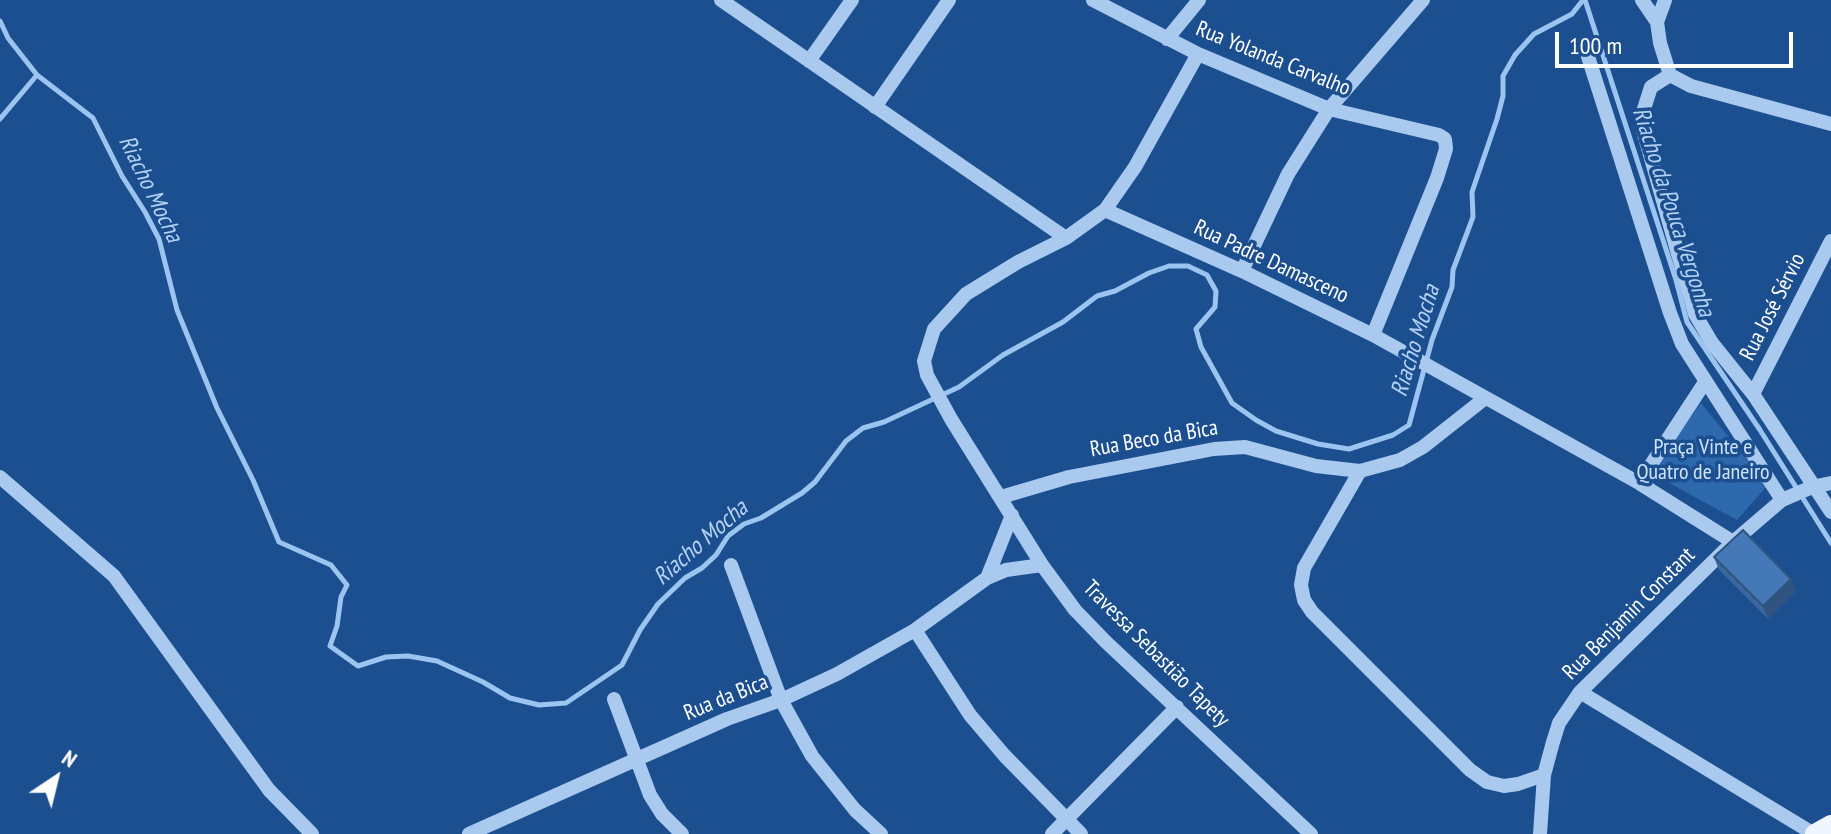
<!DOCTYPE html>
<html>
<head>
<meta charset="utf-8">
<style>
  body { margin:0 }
  #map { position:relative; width:1831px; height:834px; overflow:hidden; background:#1b4f8f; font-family:"PT Sans Narrow",sans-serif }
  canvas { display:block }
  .north { position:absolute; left:16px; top:738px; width:80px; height:80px; -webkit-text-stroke:6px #1b4f8f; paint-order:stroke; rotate:35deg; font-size:22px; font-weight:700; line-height:32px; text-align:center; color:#fff }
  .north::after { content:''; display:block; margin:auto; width:28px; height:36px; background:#fff; clip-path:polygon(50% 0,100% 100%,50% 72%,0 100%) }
  .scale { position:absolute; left:1555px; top:32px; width:238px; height:36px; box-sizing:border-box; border:4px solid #fff; border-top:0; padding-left:10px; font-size:24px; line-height:28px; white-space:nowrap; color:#fff; -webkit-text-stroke:6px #1b4f8f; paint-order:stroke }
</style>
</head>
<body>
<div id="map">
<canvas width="1831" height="834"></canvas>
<div class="north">N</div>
<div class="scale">100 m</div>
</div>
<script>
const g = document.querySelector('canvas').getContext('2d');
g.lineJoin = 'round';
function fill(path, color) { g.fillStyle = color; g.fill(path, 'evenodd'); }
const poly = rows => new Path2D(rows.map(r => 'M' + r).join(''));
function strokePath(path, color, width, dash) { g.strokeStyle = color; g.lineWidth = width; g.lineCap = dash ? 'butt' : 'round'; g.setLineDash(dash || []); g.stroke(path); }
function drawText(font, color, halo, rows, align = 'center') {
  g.font = font + ' "PT Sans Narrow",sans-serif'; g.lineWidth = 7; g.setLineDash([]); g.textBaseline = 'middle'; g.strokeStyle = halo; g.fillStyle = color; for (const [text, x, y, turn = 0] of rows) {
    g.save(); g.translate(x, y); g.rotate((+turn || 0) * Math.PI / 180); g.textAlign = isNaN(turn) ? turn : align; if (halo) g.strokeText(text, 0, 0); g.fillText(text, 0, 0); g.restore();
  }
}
fill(poly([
  [1701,403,1768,485,1737,520,1651,473]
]), '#2e69ad');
strokePath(poly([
  [1585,0,1676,280,1687,322,1760,430,1831,543],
  [0,21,8,38,37,75,93,118,122,176,145,212,159,239,177,310,217,408,253,480,279,542,331,565,347,585,341,597,337,626,330,646,358,666,386,657,408,656,437,661,483,682,510,698,539,705,566,703,622,665,640,630,658,604,685,578,702,568,716,555,728,536,744,524,761,518,802,493,815,482,846,441,863,428,884,422,959,387,1003,355,1063,322,1097,296,1115,291,1149,273,1169,266,1188,266,1207,275,1216,291,1215,307,1196,329,1201,347,1232,403,1256,420,1276,431,1318,444,1349,449,1393,435,1409,425,1432,340,1452,287,1453,270,1473,217,1472,192,1497,119,1503,96,1503,76,1515,55,1534,34,1572,14,1583,0],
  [0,119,37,75]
]), '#9cc4f0', 5);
strokePath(poly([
  [721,0,1066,238],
  [1093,0,1198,54,1329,109,1439,135,1445,139,1446,149,1437,178,1373,335],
  [1642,0,1657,22,1660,43,1670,75],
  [1657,22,1665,0],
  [1167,39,1199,0],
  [1584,44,1670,313,1682,344,1782,500],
  [1198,54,1135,167,1105,210,1066,238,1018,262,966,294,934,329,924,361,927,375,951,419,1042,565,1075,610,1106,642,1311,834],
  [809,61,852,0],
  [1670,75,1651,87,1643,112,1643,130,1695,314,1712,343,1753,394,1831,512],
  [1670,75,1691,86,1831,124],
  [875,107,949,0],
  [1105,210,1242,271,1373,335,1639,483,1733,542],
  [1242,271,1288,174,1329,109,1423,0],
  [1753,394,1831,241],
  [1360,471,1304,568,1301,585,1304,600,1312,612,1470,770,1487,782,1504,786,1518,784,1544,775],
  [0,477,114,576,269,790,312,834],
  [1639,483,1705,382],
  [1001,497,1069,477,1214,449,1245,447,1316,466,1360,471,1400,460,1423,447,1484,399],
  [731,565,781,700,812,756,855,810,881,834],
  [987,578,1012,515],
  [915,630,970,715,1004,755,1081,834],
  [1580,692,1814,834],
  [614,699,650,795,662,814,682,834],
  [469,834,727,719,781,700,837,674,915,630,987,578,1006,570,1042,565],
  [1052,834,1177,707],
  [1540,834,1544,775,1553,742,1559,723,1580,692,1733,542,1782,500,1812,487,1831,483]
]), '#a9c9ee', 14);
strokePath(poly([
  [1815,834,1831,825]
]), '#f0f6ff', 20);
fill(poly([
  [1714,557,1791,579,1796,591,1768,619,1719,570]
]), '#3a679d');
fill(poly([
  [1791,579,1796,591,1768,619,1763,606]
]), '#305480');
const building = poly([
  [1743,530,1791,579,1763,606,1714,557,1743,530]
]);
fill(building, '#4478b7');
strokePath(building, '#305480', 2);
drawText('22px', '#fff', '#1b4f8f', [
  ["Rua Yolanda Carvalho",1273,59,22],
  ["Rua Padre Damasceno",1271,262,25],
  ["Rua José Sérvio",1773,307,-63],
  ["Rua Beco da Bica",1154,439,-10],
  ["Rua Benjamin Constant",1629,614,-45],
  ["Travessa Sebastião Tapety",1156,654,45],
  ["Rua da Bica",726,698,-22]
]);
drawText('22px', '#cfe3fa', '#1b4f8f', [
  ["Praça Vinte e",1703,448],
  ["Quatro de Janeiro",1703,473]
]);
drawText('italic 24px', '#b5d3f5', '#1b4f8f', [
  ["Riacho Mocha",150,189,64],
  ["Riacho da Pouca Vergonha",1673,212,72],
  ["Riacho Mocha",1416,341,-73],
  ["Riacho Mocha",701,543,-41]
]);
</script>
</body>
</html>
